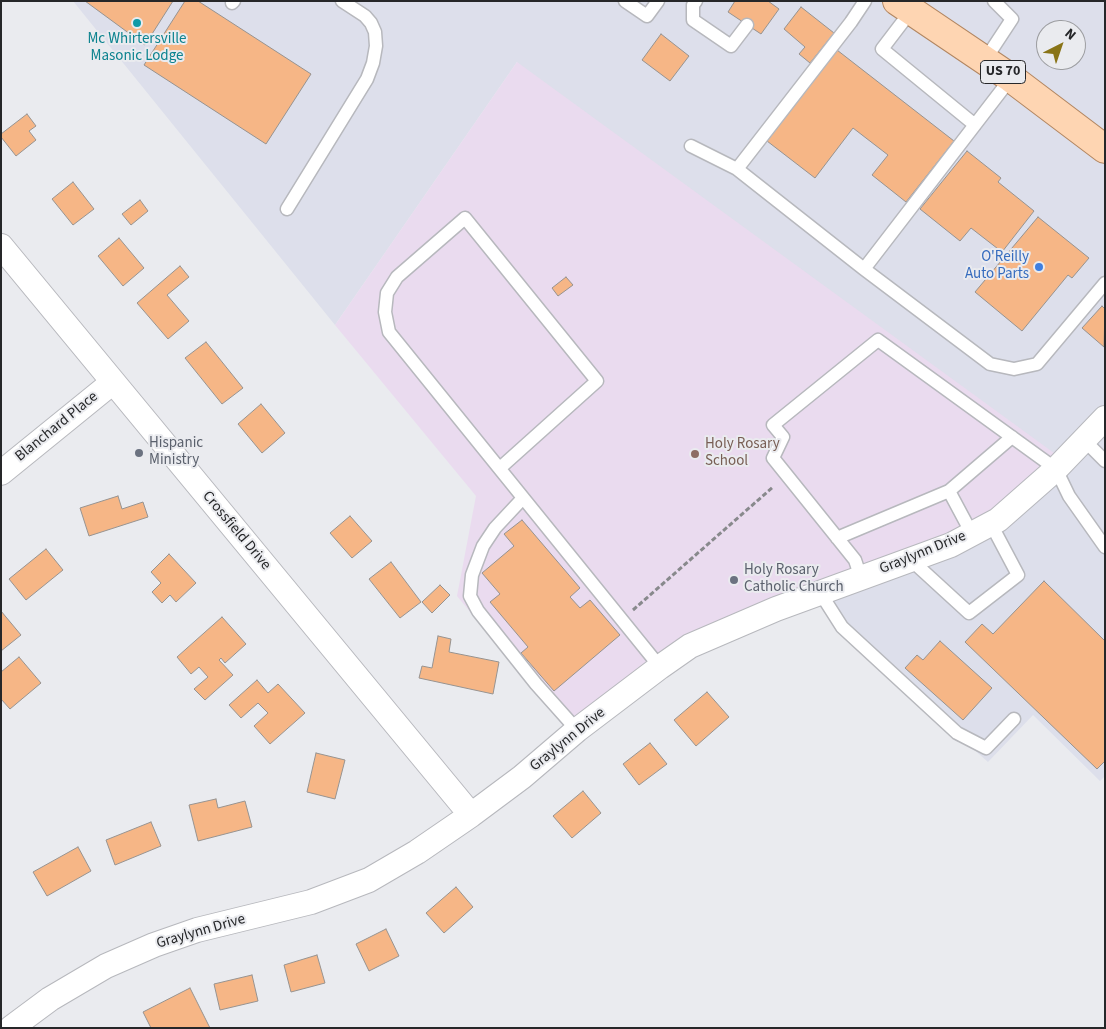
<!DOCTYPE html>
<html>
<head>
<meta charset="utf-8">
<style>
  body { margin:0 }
  #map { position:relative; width:1106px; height:1029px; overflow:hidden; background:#eaebef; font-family:"Source Sans 3",sans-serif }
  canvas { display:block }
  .frame { position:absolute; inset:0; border:2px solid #262729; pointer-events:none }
  .north { position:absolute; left:1036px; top:20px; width:50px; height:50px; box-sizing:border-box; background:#eaebef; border:1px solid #9c9da0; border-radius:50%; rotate:41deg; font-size:14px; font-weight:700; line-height:20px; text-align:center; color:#262729 }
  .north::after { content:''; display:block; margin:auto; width:18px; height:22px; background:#897417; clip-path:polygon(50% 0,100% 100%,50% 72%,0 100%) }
</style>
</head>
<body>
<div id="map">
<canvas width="1106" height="1029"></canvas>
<div class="frame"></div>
<div class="north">N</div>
</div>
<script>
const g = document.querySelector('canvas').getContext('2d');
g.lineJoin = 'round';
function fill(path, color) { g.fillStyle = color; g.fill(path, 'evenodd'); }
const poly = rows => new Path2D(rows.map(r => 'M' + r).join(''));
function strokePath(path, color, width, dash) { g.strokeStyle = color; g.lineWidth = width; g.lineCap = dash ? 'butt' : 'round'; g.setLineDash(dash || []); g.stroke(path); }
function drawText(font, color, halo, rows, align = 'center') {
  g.font = font + ' "Source Sans 3",sans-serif'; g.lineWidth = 4; g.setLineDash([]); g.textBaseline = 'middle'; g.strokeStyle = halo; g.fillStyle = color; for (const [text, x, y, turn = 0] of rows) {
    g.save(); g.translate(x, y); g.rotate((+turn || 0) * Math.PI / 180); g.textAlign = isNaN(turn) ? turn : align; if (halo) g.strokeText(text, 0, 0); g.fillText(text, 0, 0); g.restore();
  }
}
fill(poly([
  [73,1,1105,1,1105,776,1100,781,1033,715,988,762,839,631,517,62,335,325],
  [1046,30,1076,30,1076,60,1046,60]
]), '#dddfeb');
fill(poly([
  [517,62,1065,461,998,520,690,646,571,735,457,596,476,496,335,325]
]), '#eadbef');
const building = poly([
  [85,1,173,1,145,45,85,1],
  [185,1,198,1,311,74,266,144,144,65,185,1],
  [735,1,768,1,779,9,761,34,728,12,735,1],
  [801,7,834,33,810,63,799,54,805,47,784,29,801,7],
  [661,34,689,56,670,81,642,60,661,34],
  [837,50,954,141,906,202,872,175,888,155,853,128,815,178,767,141,837,50],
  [27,114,36,126,29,131,36,140,16,156,1,137,1,134,27,114],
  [967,151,1001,178,998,182,1034,211,1002,252,971,228,960,241,920,209,967,151],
  [73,182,94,209,73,225,52,199,73,182],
  [140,200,148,211,131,225,122,214,140,200],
  [1038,217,1089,258,1072,278,1068,275,1022,331,975,292,1038,217],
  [119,238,144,268,123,286,98,256,119,238],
  [180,266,189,277,167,295,189,321,168,339,137,303,180,266],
  [566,277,573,285,558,296,552,288,566,277],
  [1102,306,1105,309,1104,347,1082,328,1102,306],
  [206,342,243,388,222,404,185,358,206,342],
  [261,404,285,433,262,453,238,424,261,404],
  [118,496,122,509,143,502,148,517,89,536,80,508,118,496],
  [350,516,372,541,352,558,330,533,350,516],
  [522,520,580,588,570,597,580,608,590,600,620,635,554,691,521,653,528,647,490,602,500,594,482,573,514,546,504,534,522,520],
  [46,549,63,570,26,600,9,579,46,549],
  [169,554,196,583,176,602,170,595,162,603,152,592,161,583,151,572,169,554],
  [391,562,421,602,400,618,369,579,391,562],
  [1044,581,1105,641,1105,761,1097,769,965,642,982,624,993,634,1044,581],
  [440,585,450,595,432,613,422,602,440,585],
  [1,611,21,635,1,651,1,611],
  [222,617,246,644,225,663,221,658,219,660,233,675,205,700,194,689,208,677,199,667,191,674,177,657,222,617],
  [438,636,451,639,449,652,499,662,493,694,419,678,422,666,432,668,438,636],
  [940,641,992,688,963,720,905,668,917,655,923,660,940,641],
  [19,657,41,683,10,709,1,699,1,672,19,657],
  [257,680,268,693,278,684,305,713,270,744,254,726,268,713,258,703,241,718,229,705,257,680],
  [707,692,729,717,696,746,674,720,707,692],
  [650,743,667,764,639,785,623,764,650,743],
  [316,753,345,760,335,799,307,792,316,753],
  [583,791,601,813,572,838,553,816,583,791],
  [216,799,218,808,245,801,252,827,198,841,189,805,216,799],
  [151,822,161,846,115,865,106,840,151,822],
  [78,847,91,871,47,896,33,872,78,847],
  [456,887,473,907,444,933,426,913,456,887],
  [386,929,399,956,369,971,356,944,386,929],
  [317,955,325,983,291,992,284,965,317,955],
  [252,975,258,1001,220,1010,214,984,252,975],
  [190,988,210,1028,151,1028,143,1012,190,988]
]);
fill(building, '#f6b686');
strokePath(building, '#979390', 1);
const service = poly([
  [625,1,647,16,658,1],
  [696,1,693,5,693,20,731,46,747,25],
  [232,3,234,1],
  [911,11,882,49,975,125],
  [985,60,1012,19,994,1],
  [691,146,737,169,864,269,990,364,1014,369,1037,364,1105,283],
  [737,169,851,22,865,1],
  [287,209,367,79,373,63,376,46,375,32,371,23,365,16,342,1],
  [864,269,1011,78],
  [1084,440,1105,461],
  [500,468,597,381,465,218,397,277,387,293,385,312,389,332,660,667],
  [949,491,972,534],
  [523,498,495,528,483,546,472,575,470,596,478,611,536,684,577,730],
  [837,538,949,491,1012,437],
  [910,559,969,613,1018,575,991,524],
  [861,578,855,560,773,458,783,437,773,425,878,340,1056,469,1069,496,1105,547],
  [821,594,842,627,957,733,986,748,1014,719]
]);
const minor = poly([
  [1,246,471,815],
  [1,473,113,382],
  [11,1028,50,999,106,966,154,945,197,930,311,902,369,880,417,852,471,815,522,777,577,730,660,667,690,646,776,609,951,545,998,520,1056,469,1105,418]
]);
const primary = poly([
  [897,1,1011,78,1105,149]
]);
strokePath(service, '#b7b8bd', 15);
strokePath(minor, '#b7b8bd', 26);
strokePath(primary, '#b28661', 30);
strokePath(poly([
  [633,610,773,487]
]), '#88898c', 3, [5, 2.5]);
strokePath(service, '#fff', 12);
strokePath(minor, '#fff', 24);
strokePath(primary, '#fed5b2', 28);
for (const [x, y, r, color] of [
  [137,23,5,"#0f9aa8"],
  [1039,267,5,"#3f7fe0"],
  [139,453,5,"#6b7280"],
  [695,454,5,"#8d6e63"],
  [734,580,5,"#6b7280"]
]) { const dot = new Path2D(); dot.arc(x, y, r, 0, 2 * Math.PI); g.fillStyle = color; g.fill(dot); strokePath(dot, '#eaebef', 2); }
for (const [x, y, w] of [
  [1003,72,45]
]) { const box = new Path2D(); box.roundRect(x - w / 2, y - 11.5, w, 23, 4); g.fillStyle = '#eaebef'; g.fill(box); strokePath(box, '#262729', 1); }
drawText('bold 14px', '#262729', null, [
  ["US 70",1003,72]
]);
drawText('15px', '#0d838f', '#eaebef', [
  ["Mc Whirtersville",137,40],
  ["Masonic Lodge",137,57]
]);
drawText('15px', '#366cbe', '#eaebef', [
  ["O'Reilly",1029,258],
  ["Auto Parts",1029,275]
], 'right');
drawText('15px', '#262729', '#eaebef', [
  ["Blanchard Place",57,427,-39],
  ["Crossfield Drive",236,531,50],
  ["Graylynn Drive",923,553,-22],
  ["Graylynn Drive",568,740,-39],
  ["Graylynn Drive",201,932,-16]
]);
drawText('15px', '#5b616d', '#eaebef', [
  ["Hispanic",149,444],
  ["Ministry",149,461],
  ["Holy Rosary",744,571],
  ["Catholic Church",744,588]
], 'left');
drawText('15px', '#785e54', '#eaebef', [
  ["Holy Rosary",705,445],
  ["School",705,462]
], 'left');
</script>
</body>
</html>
